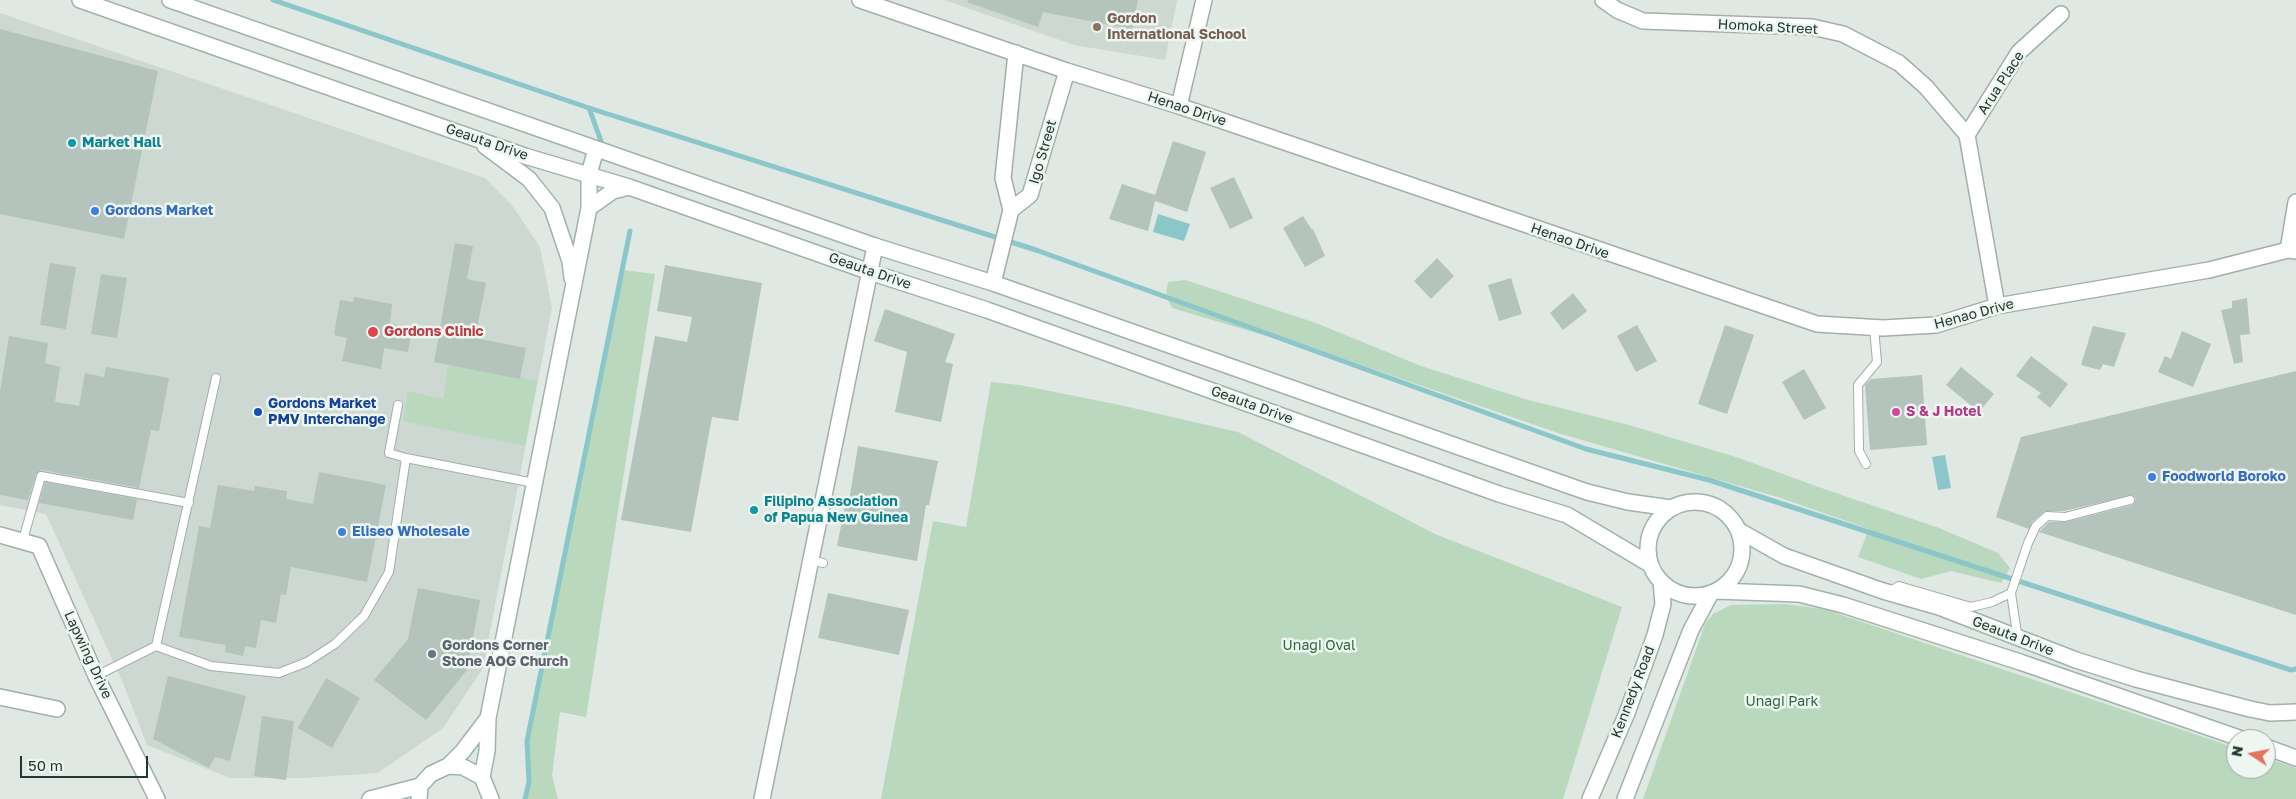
<!DOCTYPE html>
<html>
<head>
<meta charset="utf-8">
<style>
  body { margin:0 }
  #map { position:relative; width:2296px; height:799px; overflow:hidden; background:#dfe8e3; font-family:"Golos Text",sans-serif }
  canvas { display:block }
  .north { position:absolute; left:2226px; top:729px; width:50px; height:50px; box-sizing:border-box; background:#eef6f1; border:1px solid #9caaa3; border-radius:50%; rotate:281deg; font-size:14px; font-weight:700; line-height:20px; text-align:center; color:#21372f }
  .north::after { content:''; display:block; margin:auto; width:18px; height:22px; background:#e47460; clip-path:polygon(50% 0,100% 100%,50% 72%,0 100%) }
  .scale { position:absolute; left:20px; top:756px; width:128px; height:22px; box-sizing:border-box; border:2px solid #21372f; border-top:0; padding-left:6px; font-size:15px; line-height:18px; white-space:nowrap; color:#21372f; -webkit-text-stroke:4px #eef6f1; paint-order:stroke }
</style>
</head>
<body>
<div id="map">
<canvas width="2296" height="799"></canvas>
<div class="north">N</div>
<div class="scale">50 m</div>
</div>
<script>
const g = document.querySelector('canvas').getContext('2d');
g.lineJoin = 'round';
function fill(path, color) { g.fillStyle = color; g.fill(path, 'evenodd'); }
const poly = rows => new Path2D(rows.map(r => 'M' + r).join(''));
function strokePath(path, color, width, dash) { g.strokeStyle = color; g.lineWidth = width; g.lineCap = dash ? 'butt' : 'round'; g.setLineDash(dash || []); g.stroke(path); }
function drawText(font, color, halo, rows, align = 'center') {
  g.font = font + ' "Golos Text",sans-serif'; g.lineWidth = 5; g.setLineDash([]); g.textBaseline = 'middle'; g.strokeStyle = halo; g.fillStyle = color; for (const [text, x, y, turn = 0] of rows) {
    g.save(); g.translate(x, y); g.rotate((+turn || 0) * Math.PI / 180); g.textAlign = isNaN(turn) ? turn : align; if (halo) g.strokeText(text, 0, 0); g.fillText(text, 0, 0); g.restore();
  }
}
fill(poly([
  [944,0,1177,0,1165,60,1074,45],
  [0,13,485,178,511,204,540,247,552,308,483,668,443,728,378,773,302,778,230,778,147,745,123,683,46,514,0,505]
]), '#cdd8d2');
fill(poly([
  [622,270,655,274,586,717,560,712,552,775,558,799,525,799,529,782,527,741],
  [1185,280,1316,323,1421,366,1528,400,1629,425,1736,457,1827,490,1939,528,1998,553,2010,568,2001,583,1951,571,1921,579,1858,557,1869,529,1781,498,1558,433,1344,359,1172,308,1166,295,1168,282],
  [448,365,537,381,525,446,403,421,408,391,443,399],
  [991,382,1020,385,1115,404,1238,432,1435,534,1622,607,1563,799,881,799,933,521,966,527],
  [1784,604,1824,609,2236,748,2236,769,2266,769,2266,758,2296,768,2296,799,1643,799,1705,624,1713,614,1731,605]
]), '#b9d8be');
fill(poly([
  [1158,214,1190,224,1184,241,1153,232],
  [1945,455,1951,488,1938,490,1932,457]
]), '#8bc6c9');
strokePath(poly([
  [273,0,589,108,1036,250,1586,449,1709,480,2291,670,2296,669],
  [589,108,601,141],
  [525,799,529,782,527,741,630,231]
]), '#8bc6c9', 5);
fill(poly([
  [968,0,1138,0,1132,29,1043,12,1038,27,967,2],
  [0,29,158,71,124,239,0,214],
  [1173,141,1206,152,1187,212,1155,201,1148,231,1109,219,1122,184,1155,195],
  [1234,177,1253,218,1230,229,1210,188],
  [1303,216,1312,230,1313,229,1325,256,1305,267,1283,228],
  [455,243,473,246,467,279,486,283,475,338,526,348,520,379,434,362],
  [1437,258,1454,276,1431,299,1414,281],
  [50,263,76,267,66,329,40,325],
  [665,265,762,283,738,421,712,417,691,532,621,520,655,336,687,342,692,317,657,311],
  [101,274,127,278,117,338,91,334],
  [1511,278,1522,314,1499,321,1488,285],
  [1573,293,1587,311,1563,330,1550,313],
  [354,297,392,304,390,323,412,329,408,352,384,348,381,369,342,361,347,338,334,335,340,300,353,302],
  [2247,298,2250,334,2240,335,2243,362,2234,364,2221,310,2232,308,2232,301],
  [885,309,955,334,945,362,953,364,941,422,895,412,907,352,874,341],
  [1637,325,1657,361,1636,372,1617,336],
  [1725,325,1754,335,1727,414,1698,404],
  [2093,326,2126,333,2114,367,2103,364,2100,370,2081,365],
  [2182,331,2211,344,2193,387,2158,372,2165,356,2171,359],
  [9,336,48,343,45,363,60,367,55,402,79,406,85,373,104,377,106,367,169,378,159,431,151,430,139,488,42,470,36,474,28,500,0,495,0,392],
  [2031,356,2068,384,2050,408,2037,397,2041,393,2016,376],
  [1961,367,1994,394,1979,412,1946,385],
  [1804,369,1826,408,1804,420,1782,382],
  [2296,371,2296,615,2039,532,2049,522,2066,522,2132,505,2136,499,2132,495,2064,511,2045,511,2032,522,2029,529,1996,517,2021,437],
  [1922,375,1927,445,1870,450,1865,385,1871,379],
  [858,446,938,461,929,505,926,505,917,561,837,546,846,501,849,501],
  [319,472,386,485,367,582,291,567,286,595,281,594,276,623,261,620,256,648,245,646,243,656,225,652,226,645,179,637,199,526,210,528,218,485,254,491,255,486,287,491,286,499,313,504],
  [45,482,137,499,133,520,39,503],
  [418,588,480,600,467,670,426,720,374,680,408,639],
  [828,593,909,610,899,655,818,638],
  [168,676,246,696,230,761,215,757,209,768,153,739],
  [326,678,360,698,332,748,298,728],
  [262,716,294,721,286,780,254,776]
]), '#b4c3bc');
const lane = poly([
  [216,378,156,646,211,666,279,673,307,662,335,644,364,616,389,572,406,458,389,453,398,405],
  [406,458,534,483],
  [1866,464,1859,451,1858,385,1877,362,1874,328],
  [23,540,41,476,189,503],
  [811,560,823,563],
  [1890,591,1899,586,1971,607,1992,602,2011,593],
  [2022,636,2017,633,2011,593,2028,543,2036,526,2047,516,2065,517,2130,500],
  [96,676,156,646]
]);
const street = poly([
  [860,0,1067,71,1179,106,1817,324,1883,328,1936,325,1997,306,2209,270,2288,250,2296,251],
  [1603,0,1617,10,1643,21,1812,27,1843,34,1899,63,1926,87,1967,135,1997,306],
  [1179,106,1204,0],
  [1967,135,2019,52,2061,14],
  [1011,210,1003,178,1016,53],
  [2288,250,2296,202],
  [993,283,1011,210,1030,195,1067,71],
  [0,535,39,546,96,676,157,799],
  [0,697,57,709],
  [762,799,875,246]
]);
const secondary = poly([
  [80,0,525,156,629,187,870,272,987,310,1499,494,1567,515,1651,565],
  [170,0,875,246,993,283,1587,492,1628,502,1671,508],
  [485,146,529,179,552,208,570,261,572,278],
  [589,208,613,191,629,187],
  '1648 549a47 47 0 1 1 94 0a47 47 0 1 1-94 0Z',
  [1738,530,1784,556,1883,591,1939,607,2076,660,2136,679,2250,709,2270,713,2296,712],
  [1716,591,1799,594,1843,605,2020,662,2242,739],
  [2266,747,2296,758],
  [448,766,463,751,488,718],
  [482,777,487,751,488,718,589,208,589,174,596,149],
  [370,799,420,786],
  [419,799,420,786,431,774,448,766,463,767,482,777,491,799],
  [1590,799,1627,713,1655,635,1663,604,1661,581],
  [1625,799,1691,630,1711,593]
]);
strokePath(lane, '#a2afa9', 10);
strokePath(street, '#a2afa9', 18);
strokePath(secondary, '#9fb3aa', 18);
strokePath(lane, '#fff', 8);
strokePath(street, '#fff', 15);
strokePath(secondary, '#fff', 15);
for (const [x, y, r, color] of [
  [1097,27,5,"#8d6e63"],
  [72,143,5,"#0f9aa8"],
  [95,211,5,"#3f7fe0"],
  [373,332,6,"#e0444e"],
  [258,412,5,"#1a4fb4"],
  [1896,412,5,"#d1479c"],
  [2152,477,5,"#3f7fe0"],
  [754,510,5,"#0f9aa8"],
  [342,532,5,"#3f7fe0"],
  [432,654,5,"#6b7280"]
]) { const dot = new Path2D(); dot.arc(x, y, r, 0, 2 * Math.PI); g.fillStyle = color; g.fill(dot); strokePath(dot, '#eef6f1', 2); }
drawText('bold 14px', '#785e54', '#eef6f1', [
  ["Gordon",1107,19],
  ["International School",1107,35]
], 'left');
drawText('14px', '#21372f', '#eef6f1', [
  ["Homoka Street",1768,27,3],
  ["Arua Place",2001,83,-57],
  ["Henao Drive",1187,109,18],
  ["Geauta Drive",487,142,19],
  ["Igo Street",1043,152,-74],
  ["Henao Drive",1570,241,19],
  ["Geauta Drive",870,271,19],
  ["Henao Drive",1974,314,-15],
  ["Geauta Drive",1252,405,20],
  ["Geauta Drive",2013,636,21],
  ["Lapwing Drive",88,655,65],
  ["Kennedy Road",1633,692,-69]
]);
drawText('bold 14px', '#0d838f', '#eef6f1', [
  ["Market Hall",82,143],
  ["Filipino Association",764,502],
  ["of Papua New Guinea",764,518]
], 'left');
drawText('bold 14px', '#366cbe', '#eef6f1', [
  ["Gordons Market",105,211],
  ["Foodworld Boroko",2162,477],
  ["Eliseo Wholesale",352,532]
], 'left');
drawText('bold 14px', '#be3a42', '#eef6f1', [
  ["Gordons Clinic",384,332]
], 'left');
drawText('bold 14px', '#164399', '#eef6f1', [
  ["Gordons Market",268,404],
  ["PMV Interchange",268,420]
], 'left');
drawText('bold 14px', '#b23c85', '#eef6f1', [
  ["S & J Hotel",1906,412]
], 'left');
drawText('bold 14px', '#5b616d', '#eef6f1', [
  ["Gordons Corner",442,646],
  ["Stone AOG Church",442,662]
], 'left');
drawText('14px', '#306940', '#eef6f1', [
  ["Unagi Oval",1319,646],
  ["Unagi Park",1782,702]
]);
</script>
</body>
</html>
